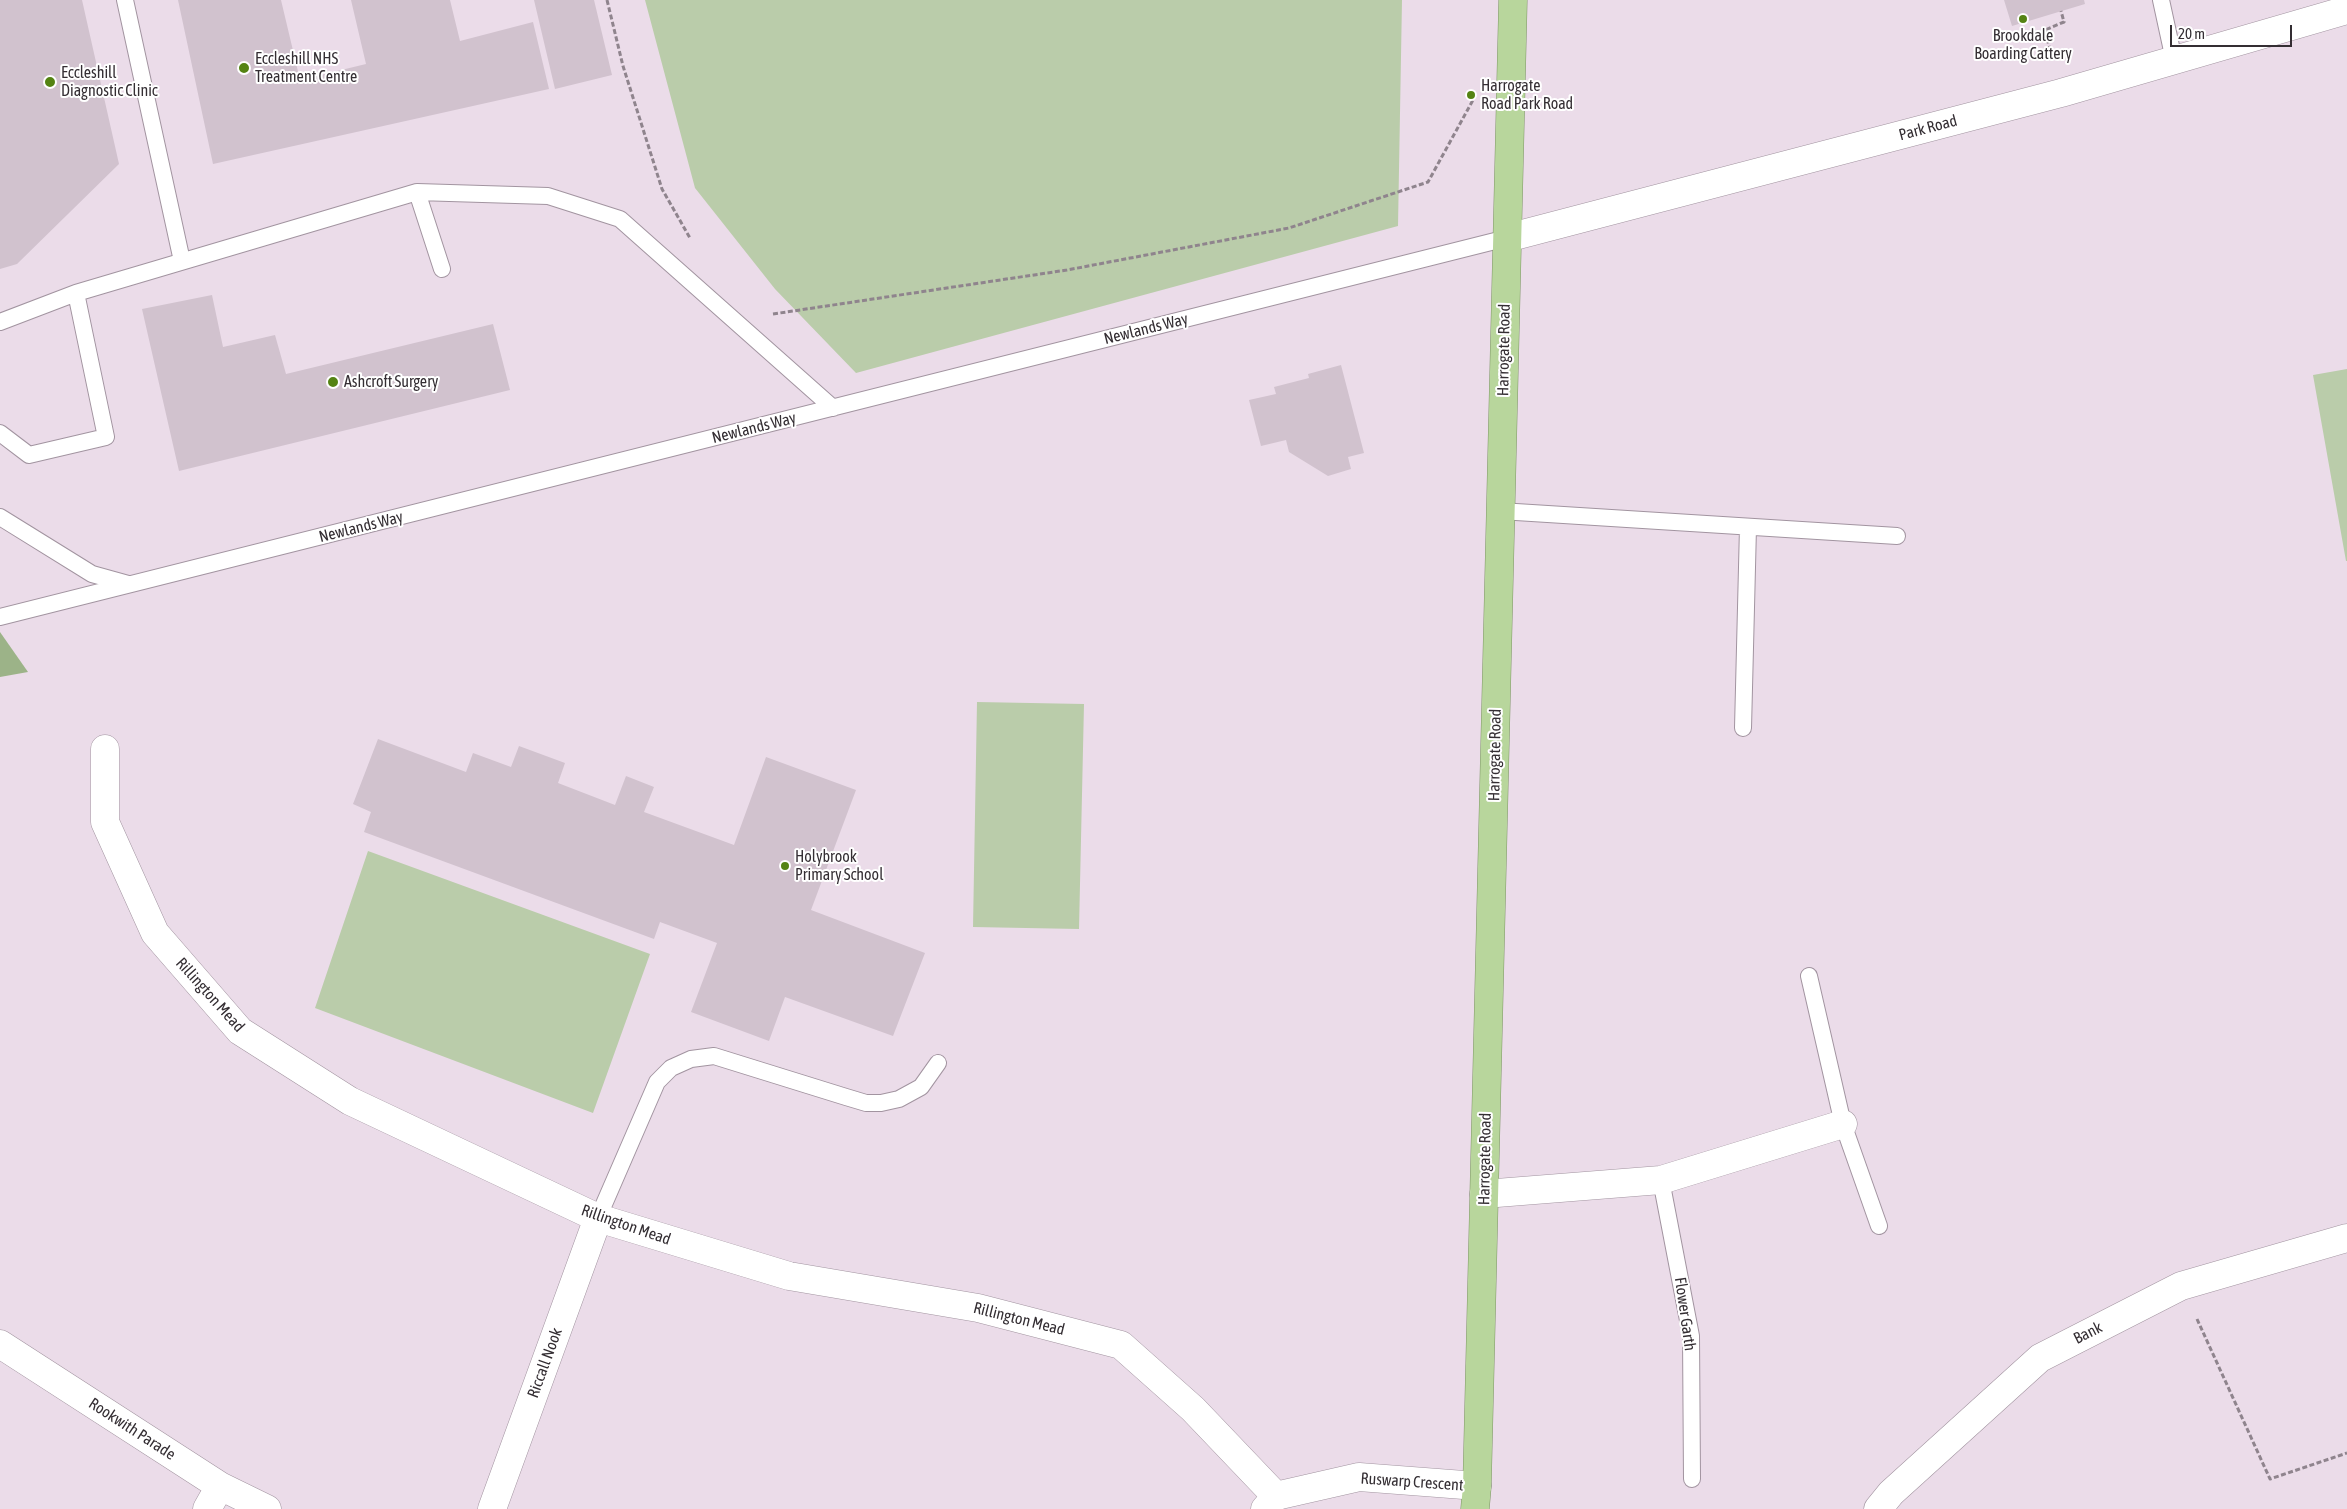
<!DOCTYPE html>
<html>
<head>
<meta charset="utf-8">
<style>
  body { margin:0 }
  #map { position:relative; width:2347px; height:1509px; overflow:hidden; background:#ebdce9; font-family:"Asap Condensed",sans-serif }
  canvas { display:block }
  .scale { position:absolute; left:2170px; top:25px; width:122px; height:22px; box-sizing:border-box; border:2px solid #342e33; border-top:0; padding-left:6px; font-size:15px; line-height:18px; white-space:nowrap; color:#342e33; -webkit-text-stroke:4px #fff; paint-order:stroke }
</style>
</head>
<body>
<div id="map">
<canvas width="2347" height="1509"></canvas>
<div class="scale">20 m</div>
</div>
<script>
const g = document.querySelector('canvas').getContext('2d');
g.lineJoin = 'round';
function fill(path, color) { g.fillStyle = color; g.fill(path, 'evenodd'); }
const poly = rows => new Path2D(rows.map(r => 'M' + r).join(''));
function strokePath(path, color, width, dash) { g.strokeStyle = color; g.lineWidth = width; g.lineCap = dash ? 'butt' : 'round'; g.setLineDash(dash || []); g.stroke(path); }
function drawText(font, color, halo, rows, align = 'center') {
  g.font = font + ' "Asap Condensed",sans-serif'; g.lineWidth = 4; g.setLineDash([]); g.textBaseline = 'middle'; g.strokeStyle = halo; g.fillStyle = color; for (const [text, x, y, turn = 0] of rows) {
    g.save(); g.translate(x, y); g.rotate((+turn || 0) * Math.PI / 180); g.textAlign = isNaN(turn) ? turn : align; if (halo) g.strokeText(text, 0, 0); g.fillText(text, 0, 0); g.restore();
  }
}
fill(poly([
  [645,0,1402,0,1398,226,856,373,775,289,695,188],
  [2347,369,2347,561,2346,561,2313,375],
  [977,702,1084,704,1079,929,973,927],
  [368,851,650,954,593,1113,315,1008]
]), '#baccaa');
fill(poly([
  [0,632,28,672,0,677]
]), '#9cb388');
fill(poly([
  [0,0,82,0,119,164,17,264,0,269],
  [178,0,281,0,300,80,366,64,351,0,450,0,460,41,533,22,549,89,213,164],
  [534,0,594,0,612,75,555,89],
  [2004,0,2084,0,2085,4,2012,26],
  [212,295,223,347,275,335,286,374,493,324,510,390,179,471,142,309],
  [1341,365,1364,453,1348,457,1351,469,1328,476,1289,452,1286,440,1261,446,1249,400,1276,394,1274,387,1309,378,1308,374],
  [378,739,466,772,473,753,511,767,519,746,565,763,558,783,615,805,626,776,654,787,644,812,734,845,766,757,856,790,811,910,925,953,893,1036,785,997,769,1041,691,1012,717,943,660,922,654,939,364,832,371,812,353,804]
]), '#d1c2ce');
const service = poly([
  [125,0,182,261],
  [2161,0,2174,60],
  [417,192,442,269],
  [0,322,76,293,417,192,548,196,620,219,833,408],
  [0,433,29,455,106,437,76,293],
  [1500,511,1897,536],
  [0,517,92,574,128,584],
  [0,617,1507,238],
  [1743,728,1748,527],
  [1809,976,1843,1124,1879,1226],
  [1661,1180,1691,1336,1692,1479],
  [598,1218,657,1082,671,1068,691,1059,714,1056,846,1097,866,1103,881,1103,899,1099,921,1087,938,1063]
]);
const minor = poly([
  [105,749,105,822,155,933,240,1031,350,1101,598,1218,789,1276,978,1308,1121,1345,1193,1409,1276,1496],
  [1484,1194,1661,1180,1843,1124],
  [0,1344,220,1486,267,1509],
  [207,1509,220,1486],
  [492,1509,598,1218],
  [1265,1509,1276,1496,1359,1477,1477,1486]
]);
const tertiary = poly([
  [1507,238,2061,93,2347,10],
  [1878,1509,1891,1493,2040,1358,2181,1286,2347,1238]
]);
const trunk = poly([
  [1475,1509,1477,1486,1513,0]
]);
strokePath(service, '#a294a0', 18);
strokePath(minor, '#a294a0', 29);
strokePath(tertiary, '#a294a0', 29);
strokePath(trunk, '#7e9567', 29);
strokePath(poly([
  [607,0,623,66,662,189,690,238],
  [2052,58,2045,30,2064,22,2061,11],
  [773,314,1067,270,1289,228,1428,182,1473,100],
  [2197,1319,2270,1479,2347,1453]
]), '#8f848d', 3, [5, 2.5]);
strokePath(service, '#fff', 16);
strokePath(minor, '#fff', 28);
strokePath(tertiary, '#fff', 28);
strokePath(trunk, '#b8d69c', 28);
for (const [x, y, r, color] of [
  [2023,19,5,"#548313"],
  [244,68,6,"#548313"],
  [50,82,6,"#548313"],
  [1471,95,5,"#548313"],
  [333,382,6,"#548313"],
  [785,866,5,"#548313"]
]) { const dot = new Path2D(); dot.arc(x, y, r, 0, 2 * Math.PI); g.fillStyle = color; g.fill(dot); strokePath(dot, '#fff', 2); }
drawText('16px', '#342e33', '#fff', [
  ["Brookdale",2023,36,"center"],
  ["Boarding Cattery",2023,54,"center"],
  ["Eccleshill NHS",255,59],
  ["Treatment Centre",255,77],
  ["Eccleshill",61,73],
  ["Diagnostic Clinic",61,91],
  ["Harrogate",1481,86],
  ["Road Park Road",1481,104],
  ["Ashcroft Surgery",344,382],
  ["Holybrook",795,857],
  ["Primary School",795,875]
], 'left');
drawText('16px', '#342e33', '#fff', [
  ["Park Road",1928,128,-15],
  ["Newlands Way",1146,329,-14],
  ["Harrogate Road",1504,350,-89],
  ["Newlands Way",754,428,-14],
  ["Newlands Way",361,527,-14],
  ["Harrogate Road",1495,755,-89],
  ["Rillington Mead",210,995,48],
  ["Harrogate Road",1485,1159,-89],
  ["Rillington Mead",626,1225,19],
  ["Flower Garth",1685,1314,82],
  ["Rillington Mead",1019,1319,14],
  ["Bank",2088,1333,-27],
  ["Riccall Nook",545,1363,-70],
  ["Rookwith Parade",132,1429,33],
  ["Ruswarp Crescent",1412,1482,4]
]);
</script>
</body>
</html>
